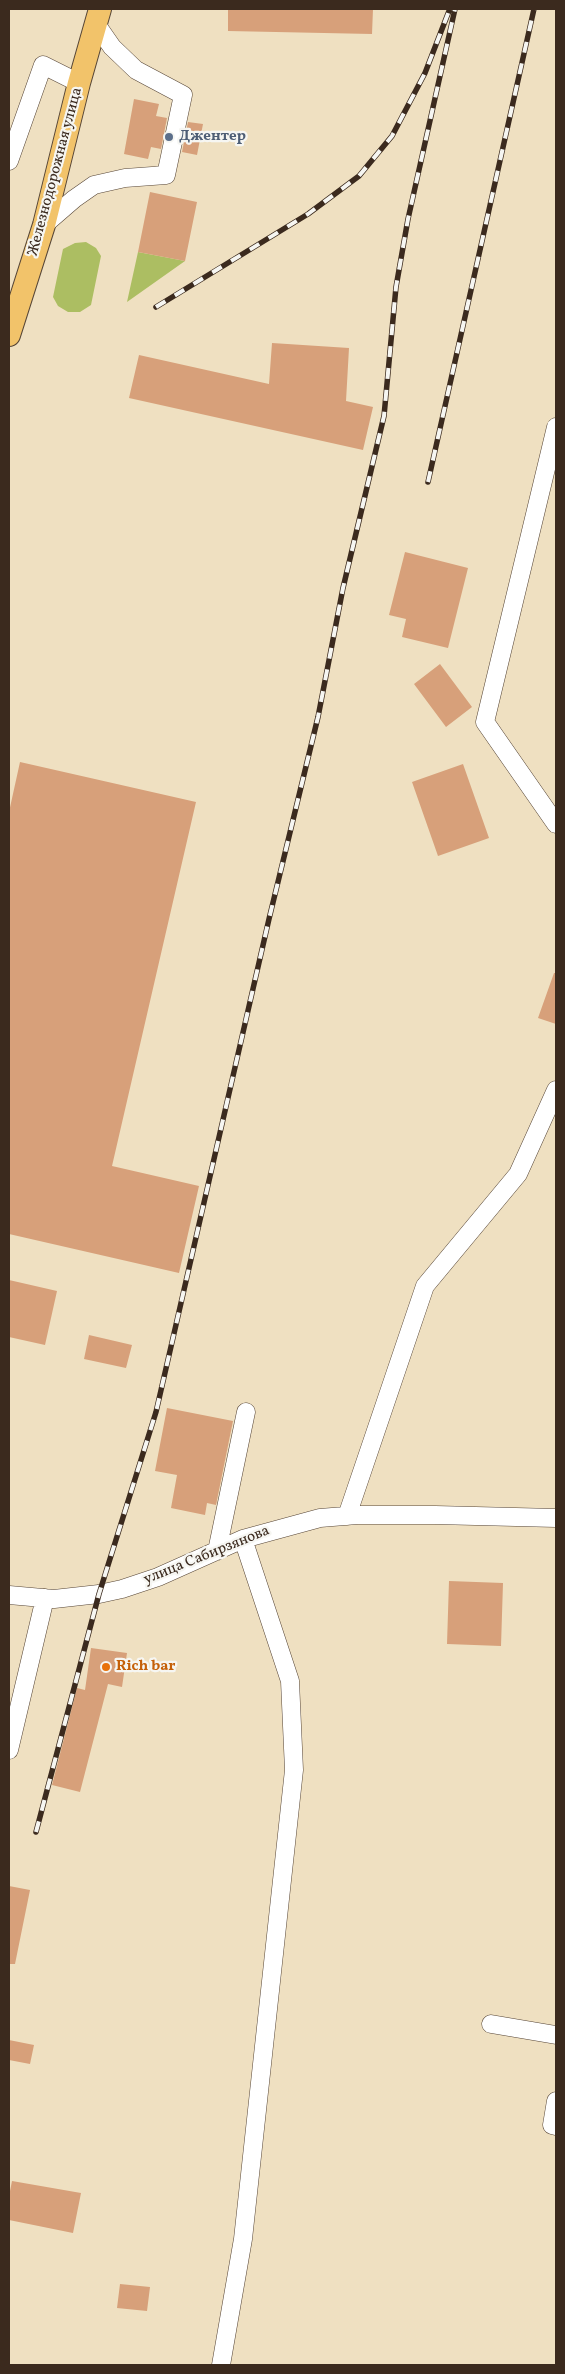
<!DOCTYPE html>
<html>
<head>
<meta charset="utf-8">
<style>
  body { margin:0 }
  #map { position:relative; width:565px; height:2374px; overflow:hidden; background:#efe0c1; font-family:Vollkorn,serif }
  canvas { display:block }
  .frame { position:absolute; inset:0; border:10px solid #3b2a1e; pointer-events:none }
</style>
</head>
<body>
<div id="map">
<canvas width="565" height="2374"></canvas>
<div class="frame"></div>
</div>
<script>
const g = document.querySelector('canvas').getContext('2d');
g.lineJoin = 'round';
function fill(path, color) { g.fillStyle = color; g.fill(path, 'evenodd'); }
const poly = rows => new Path2D(rows.map(r => 'M' + r).join(''));
function strokePath(path, color, width, dash) { g.strokeStyle = color; g.lineWidth = width; g.lineCap = dash ? 'butt' : 'round'; g.setLineDash(dash || []); g.stroke(path); }
function drawText(font, color, halo, rows, align = 'center') {
  g.font = font + ' Vollkorn,serif'; g.lineWidth = 4.5; g.setLineDash([]); g.textBaseline = 'middle'; g.strokeStyle = halo; g.fillStyle = color; for (const [text, x, y, turn = 0] of rows) {
    g.save(); g.translate(x, y); g.rotate((+turn || 0) * Math.PI / 180); g.textAlign = isNaN(turn) ? turn : align; if (halo) g.strokeText(text, 0, 0); g.fillText(text, 0, 0); g.restore();
  }
}
fill(poly([
  [86,242,96,248,101,256,91,305,80,312,68,312,58,306,53,297,63,249,75,243],
  [138,252,185,261,127,302]
]), '#acbe62');
fill(poly([
  [228,9,373,9,372,34,228,31],
  [134,99,159,104,156,116,167,118,161,149,151,147,148,159,124,154],
  [188,122,203,124,197,155,182,152],
  [150,192,197,202,185,261,138,252],
  [272,343,349,348,346,401,373,407,363,450,129,398,139,355,269,384],
  [405,552,468,568,448,648,402,637,406,619,389,615],
  [440,664,472,707,446,727,414,684],
  [20,762,196,802,112,1166,199,1186,179,1273,9,1234,9,812],
  [463,764,489,838,438,856,412,782],
  [554,973,556,973,556,1024,538,1018],
  [9,1280,57,1291,45,1345,9,1337],
  [89,1335,132,1345,126,1368,84,1359],
  [167,1408,233,1421,216,1505,207,1503,205,1515,171,1508,177,1475,155,1471],
  [449,1581,503,1583,501,1646,447,1644],
  [91,1648,127,1653,122,1687,108,1684,80,1792,52,1785,77,1688,85,1690],
  [9,1886,30,1890,15,1964,9,1964],
  [9,2040,34,2045,30,2064,9,2060],
  [12,2181,81,2193,73,2233,9,2220,9,2196],
  [120,2284,150,2287,147,2311,117,2308]
]), '#d7a07a');
const minor = poly([
  [9,161,43,65,79,83],
  [44,225,74,199,94,185,125,178,166,175,183,95,136,70,112,47,96,24],
  [556,427,485,722,556,824],
  [347,1516,425,1286,518,1174,556,1090],
  [217,1551,246,1412],
  [9,1595,54,1599,99,1594,122,1589,158,1577,243,1539,320,1518,357,1515,435,1515,556,1518],
  [9,1750,45,1598],
  [491,2024,556,2035],
  [556,2101,552,2125,556,2126],
  [221,2365,243,2239,294,1770,290,1681,243,1539]
]);
const major = poly([
  [9,335,44,225,79,83,100,9]
]);
strokePath(minor, '#564536', 19);
strokePath(major, '#564536', 24);
strokePath(minor, '#fff', 18);
strokePath(major, '#f2c36a', 22);
const rail = poly([
  [156,307,308,214,359,176,392,136,425,73,449,11],
  [428,482,534,9],
  [36,1832,99,1594,156,1412,269,919,318,717,343,588,384,416,396,287,408,219,455,9]
]);
strokePath(rail, '#3b2a1e', 5.5);
strokePath(rail, '#f6f6f2', 4, [11]);
for (const [x, y, r, color] of [
  [169,137,5,"#5c6f8a"],
  [106,1667,5,"#e8710a"]
]) { const dot = new Path2D(); dot.arc(x, y, r, 0, 2 * Math.PI); g.fillStyle = color; g.fill(dot); strokePath(dot, '#f6f6f2', 2); }
drawText('bold 15px', '#4e5e75', '#f6f6f2', [
  ["Джентер",179,137]
], 'left');
drawText('15px', '#3b2a1e', '#f6f6f2', [
  ["Железнодорожная улица",56,172,-75],
  ["улица Сабирзянова",207,1556,-22]
]);
drawText('bold 15px', '#c56008', '#f6f6f2', [
  ["Rich bar",116,1667]
], 'left');
</script>
</body>
</html>
